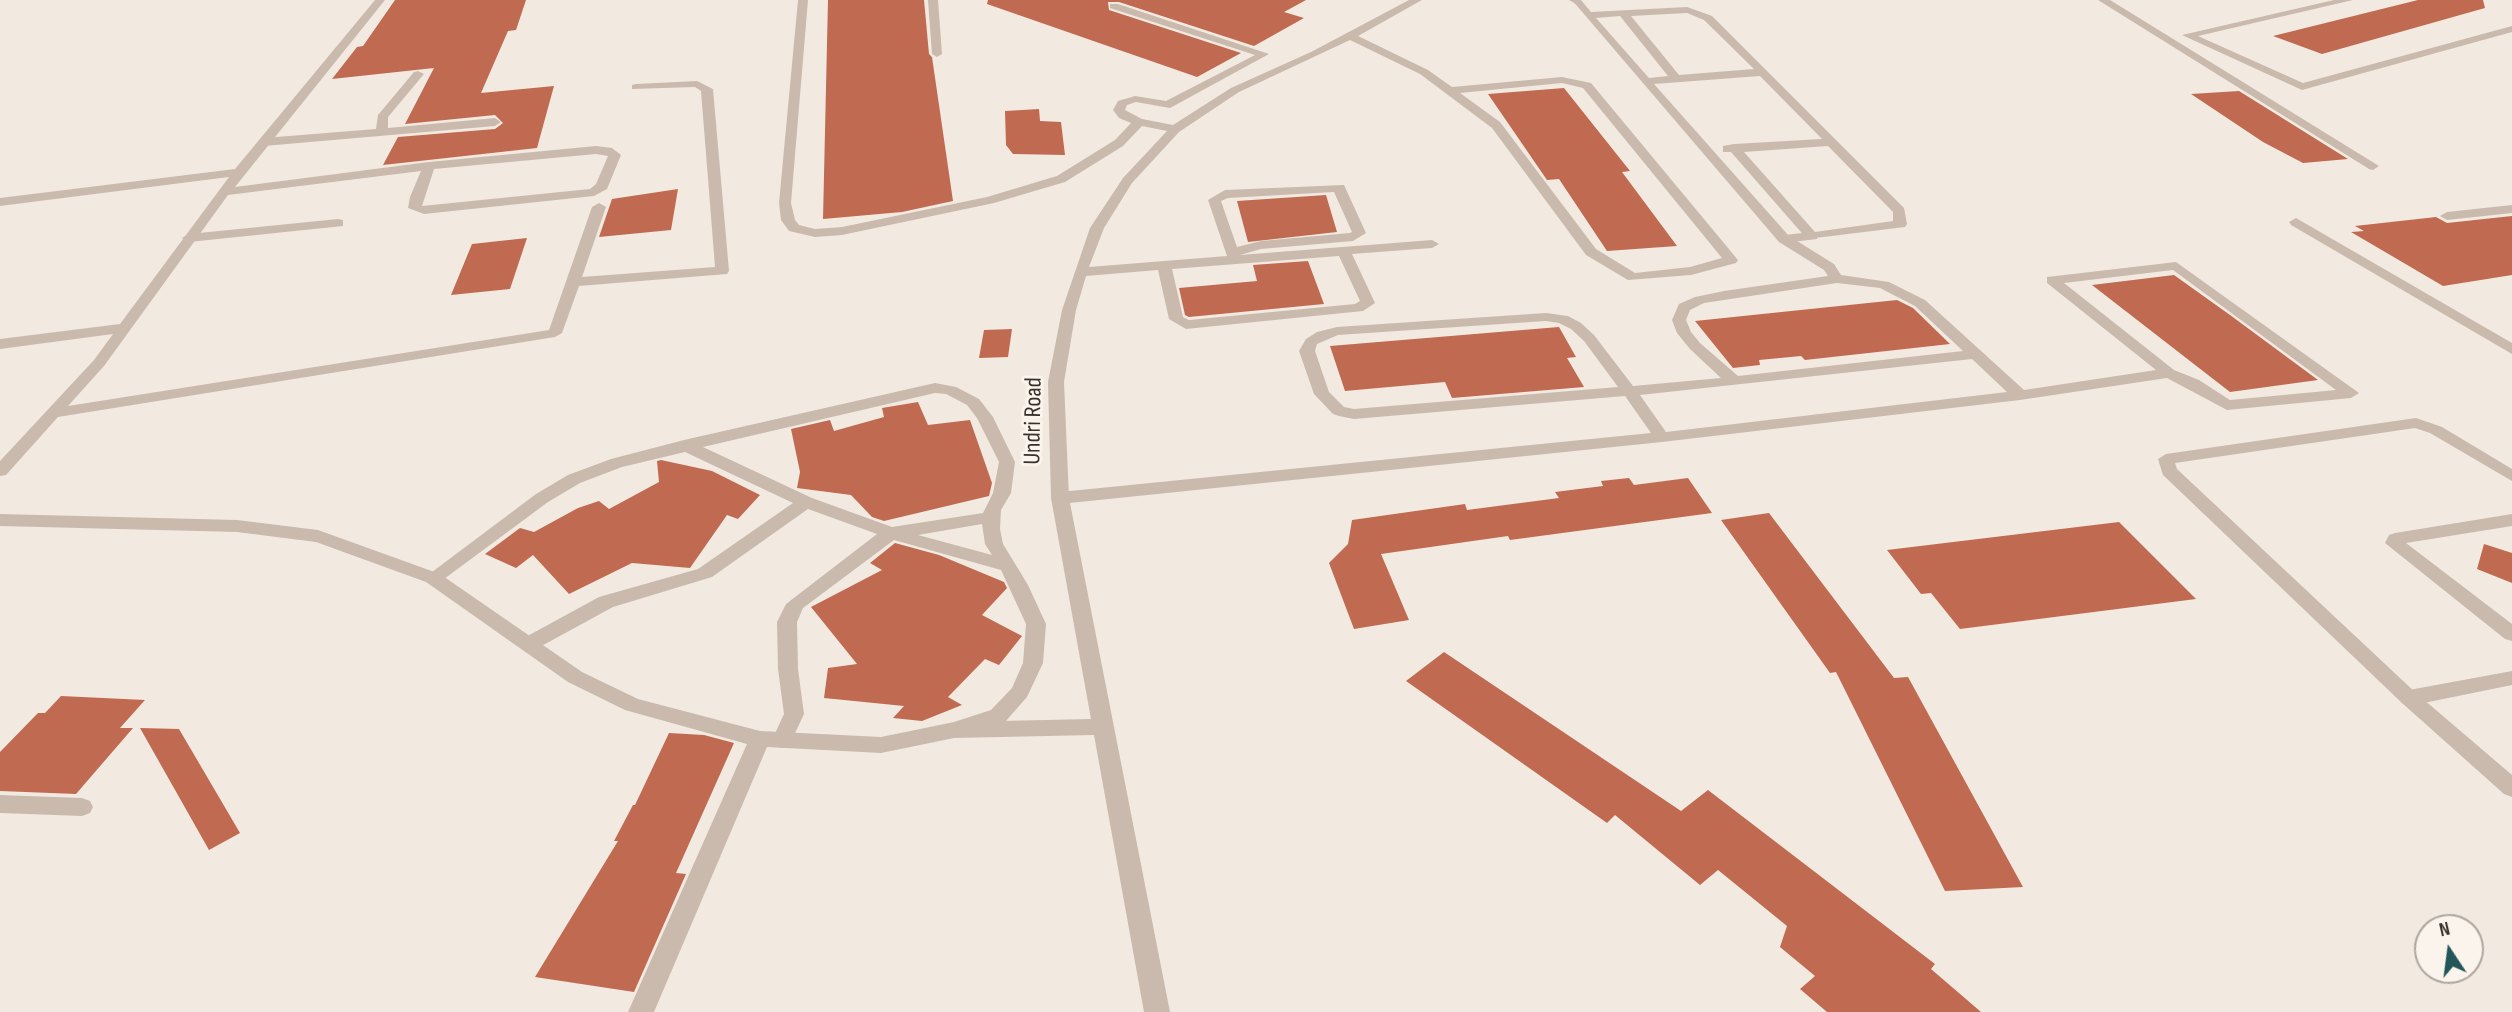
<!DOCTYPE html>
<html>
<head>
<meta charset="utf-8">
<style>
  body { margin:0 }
  #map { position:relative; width:2512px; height:1012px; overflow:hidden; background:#f2eae0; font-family:"Sofia Sans Condensed",sans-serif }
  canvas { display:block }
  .north { position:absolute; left:2414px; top:914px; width:70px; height:70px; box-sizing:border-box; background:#faf4ed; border:2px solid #ada59f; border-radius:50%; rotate:347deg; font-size:19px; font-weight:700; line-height:28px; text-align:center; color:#392f2b }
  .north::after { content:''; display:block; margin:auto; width:24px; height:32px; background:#225659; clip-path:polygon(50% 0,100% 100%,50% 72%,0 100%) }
</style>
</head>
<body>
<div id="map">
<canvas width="2512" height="1012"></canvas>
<div class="north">N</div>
</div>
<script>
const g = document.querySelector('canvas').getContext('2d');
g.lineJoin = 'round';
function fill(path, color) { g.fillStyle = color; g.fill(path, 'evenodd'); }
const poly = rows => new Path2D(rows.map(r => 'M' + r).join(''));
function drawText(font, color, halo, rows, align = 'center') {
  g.font = font + ' "Sofia Sans Condensed",sans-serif'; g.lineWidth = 6; g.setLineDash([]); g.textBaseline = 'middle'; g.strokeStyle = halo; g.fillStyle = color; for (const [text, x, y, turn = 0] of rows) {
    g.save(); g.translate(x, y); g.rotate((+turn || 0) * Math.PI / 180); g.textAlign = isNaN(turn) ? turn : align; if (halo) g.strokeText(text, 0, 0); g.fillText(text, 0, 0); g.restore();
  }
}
fill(poly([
  [395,0,526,0,516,30,508,31,481,93,554,86,537,148,383,165,398,137,495,129,503,123,495,115,405,124,434,68,332,79,357,47,363,46],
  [828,0,924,0,929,54,932,57,953,201,902,212,823,219],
  [988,0,1306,0,1284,12,1304,18,1254,46,1119,2,1108,2,1109,10,1241,53,1197,77,987,4],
  [2418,0,2483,0,2485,8,2322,54,2273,36],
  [1564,88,1630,171,1622,172,1677,246,1607,251,1559,179,1547,180,1488,94],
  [2239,91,2348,159,2303,163,2263,142,2191,94],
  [1039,109,1040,121,1061,122,1065,155,1013,154,1006,145,1005,111],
  [678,189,671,230,599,237,612,199],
  [1326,195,1337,232,1248,242,1237,201],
  [2512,216,2512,275,2443,286,2351,232,2364,231,2355,226,2436,217,2447,223],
  [527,238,510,289,451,295,472,244],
  [1308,261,1324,304,1189,317,1185,315,1179,288,1257,281,1253,265],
  [2174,275,2230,315,2318,380,2230,392,2092,285],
  [1897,300,1913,308,1950,344,1805,360,1801,356,1759,360,1760,365,1733,368,1695,321],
  [1559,327,1576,357,1567,358,1584,387,1452,398,1445,382,1345,391,1330,346],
  [1012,329,1008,357,979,358,984,330],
  [918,402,928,425,970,420,992,483,989,496,884,521,872,517,851,495,797,488,800,472,791,429,830,420,834,431,884,417,882,408],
  [661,460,712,471,760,495,738,519,727,515,690,568,632,563,569,594,533,555,516,568,485,554,520,528,534,532,578,508,599,501,609,509,659,482,657,461],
  [1629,478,1634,485,1688,478,1712,513,1510,540,1508,536,1381,554,1409,620,1354,629,1329,563,1348,544,1352,520,1465,504,1467,510,1559,498,1555,492,1603,486,1601,481],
  [1769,513,1894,678,1908,677,2023,887,1945,891,1836,672,1830,673,1721,520],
  [2119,522,2196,599,1960,629,1931,593,1921,594,1887,550],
  [895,543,939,555,1004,582,1007,588,982,615,1022,636,999,665,985,659,948,697,962,705,922,721,893,718,904,706,824,698,828,668,857,664,811,607,882,570,870,563],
  [2484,544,2512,553,2512,583,2477,569],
  [1444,652,1681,811,1708,790,1935,964,1931,969,1981,1012,1827,1012,1800,989,1815,976,1780,947,1787,926,1718,870,1700,885,1615,815,1607,823,1406,681],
  [61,696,145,700,120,728,133,728,76,794,0,791,0,752,38,713,45,713],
  [140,728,179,729,240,833,209,850],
  [669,733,704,735,734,743,676,873,686,874,634,992,535,977,618,841,614,841,633,805,635,805]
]), '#c06a51');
fill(poly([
  [1572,0,1581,0,1591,12,1687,7,1712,16,1904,208,1907,224,1905,227,1807,239,1731,152,1723,152,1723,146,1734,144,1822,139,1760,76,1654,84,1789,236,1834,264,1841,275,1889,282,1925,300,2024,390,2156,370,2047,283,2047,277,2176,262,2359,393,2351,398,2227,410,2167,378,2020,400,1662,442,1060,504,1054,502,1051,498,1060,492,1651,433,1625,396,1354,419,1339,416,1333,414,1314,394,1299,351,1306,339,1317,332,1337,327,1546,313,1568,316,1581,323,1594,335,1633,386,1721,378,1690,349,1677,333,1672,320,1679,304,1695,297,1724,291,1828,276,1824,270,1779,242,1572,0],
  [1687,13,1704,20,1754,69,1679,75,1631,16,1687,13],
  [1620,16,1668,76,1649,78,1596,18,1620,16],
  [1828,146,1893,212,1893,221,1815,232,1744,152,1828,146],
  [2173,270,2336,390,2230,400,2199,380,2174,370,2064,283,2173,270],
  [1837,283,1880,288,1915,306,1963,351,1738,376,1700,343,1691,332,1686,320,1690,310,1704,303,1837,283],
  [1546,321,1559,323,1571,329,1584,341,1618,387,1354,409,1344,407,1329,392,1315,351,1317,344,1338,335,1546,321],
  [1972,359,2007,392,1666,432,1640,395,1972,359],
  [2098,0,2110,0,2379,166,2373,170,2369,169,2098,0],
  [418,71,424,74,388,117,388,128,495,118,501,122,495,126,264,146,258,142,264,138,376,129,378,115,414,72,418,71],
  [338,219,343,220,343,226,189,242,182,238,189,234,338,219],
  [935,383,956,387,979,399,993,417,1015,462,1011,493,1001,510,1000,529,1003,544,1028,585,1046,624,1043,663,1027,697,1005,722,961,736,954,734,951,728,954,722,991,710,1012,688,1023,663,1026,624,1001,570,894,540,803,608,797,622,798,669,804,714,789,746,782,748,775,746,772,740,784,714,778,669,777,622,786,604,877,534,808,509,712,577,613,607,536,649,522,649,519,644,522,639,599,597,698,569,793,503,685,452,622,467,580,483,548,502,440,582,426,582,424,578,536,494,568,475,611,459,684,440,935,383],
  [935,393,946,394,967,405,977,418,999,462,993,493,983,513,892,527,812,498,703,447,935,393],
  [982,524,985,544,992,555,918,535,982,524],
  [2512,671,2512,685,2409,706,2402,703,2399,698,2402,693,2409,690,2512,671],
  [0,795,82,798,90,801,93,807,90,813,82,816,0,813,0,795]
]), '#cabaad');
fill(poly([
  [375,0,385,0,235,187,429,162,596,146,612,148,621,155,607,189,594,196,424,214,408,208,410,197,421,171,228,195,104,366,68,406,549,330,592,207,599,203,606,207,582,277,715,267,701,91,695,87,632,89,632,85,636,84,697,81,713,89,729,271,727,274,579,286,562,333,555,337,58,417,6,475,0,476,0,461,94,360,113,334,0,349,0,339,120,324,229,177,0,206,0,198,235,169,375,0],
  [596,154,608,156,596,184,590,189,422,206,434,169,596,154],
  [798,0,808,0,791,203,795,220,799,225,815,229,842,227,987,197,1057,176,1115,140,1131,123,1119,118,1113,110,1118,101,1135,96,1166,101,1255,55,1110,8,1110,4,1118,4,1269,54,1170,108,1136,102,1127,105,1125,110,1142,119,1173,125,1231,88,1311,52,1409,0,1422,0,1358,36,1428,70,1452,87,1562,77,1591,83,1738,260,1736,263,1691,275,1628,280,1586,255,1492,128,1420,74,1350,40,1239,92,1179,132,1132,183,1104,228,1089,267,1227,256,1208,200,1225,190,1344,185,1366,233,1353,241,1261,249,1240,255,1432,240,1439,244,1432,248,1352,254,1375,303,1363,311,1186,329,1169,319,1158,270,1086,276,1076,310,1064,382,1069,498,1170,1012,1144,1012,1094,735,954,738,881,753,767,747,654,1012,628,1012,747,744,625,710,568,682,426,582,316,542,237,532,0,526,0,514,237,520,318,530,440,574,582,672,638,699,760,731,881,737,954,722,1091,719,1051,498,1048,382,1062,310,1090,228,1123,178,1167,131,1142,126,1123,146,1065,182,994,203,842,235,815,237,789,231,781,220,779,203,798,0],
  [1562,83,1583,88,1722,258,1690,267,1635,273,1596,249,1500,122,1460,93,1562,83],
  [1334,192,1352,232,1350,233,1261,241,1237,247,1221,201,1228,198,1334,192],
  [1339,256,1360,301,1355,304,1189,320,1183,317,1172,269,1339,256],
  [928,0,938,0,942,54,937,57,932,54,928,0],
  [1569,0,1580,0,1581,1,1576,4,1569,0],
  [2334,0,2353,0,2198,36,2303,83,2512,26,2512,32,2302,90,2182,35,2334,0],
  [2512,205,2512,213,2447,220,2440,216,2447,212,2512,205],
  [2296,218,2512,343,2512,354,2291,225,2289,222,2296,218],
  [1812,232,1817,233,1817,239,1784,243,1777,239,1784,235,1812,232],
  [2416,418,2442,427,2512,469,2512,481,2430,433,2415,428,2175,463,2177,469,2416,693,2512,775,2512,797,2504,794,2402,703,2163,475,2158,459,2166,454,2416,418],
  [2512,514,2512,526,2406,543,2512,624,2512,641,2505,639,2385,543,2389,535,2395,533,2512,514]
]), '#cabaad');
drawText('24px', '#392f2b', '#faf4ed', [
  ["Undri Road",1034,421,-89]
]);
</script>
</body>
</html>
